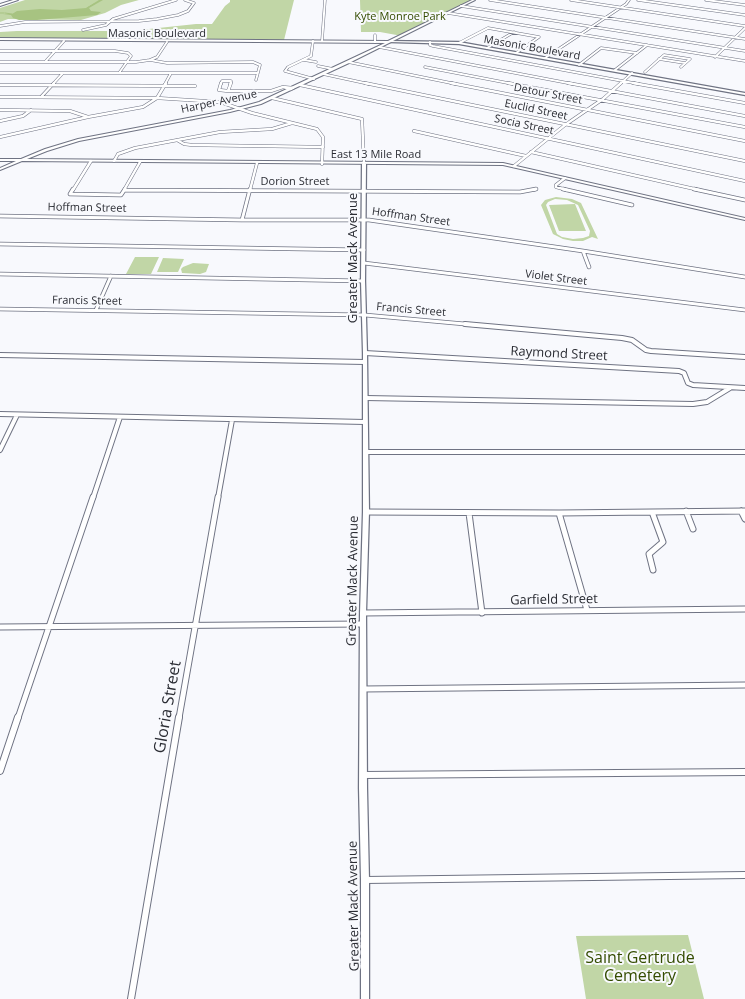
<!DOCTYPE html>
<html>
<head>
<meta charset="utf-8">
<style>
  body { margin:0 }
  canvas { display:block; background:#f8f9fd }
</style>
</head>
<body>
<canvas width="745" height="999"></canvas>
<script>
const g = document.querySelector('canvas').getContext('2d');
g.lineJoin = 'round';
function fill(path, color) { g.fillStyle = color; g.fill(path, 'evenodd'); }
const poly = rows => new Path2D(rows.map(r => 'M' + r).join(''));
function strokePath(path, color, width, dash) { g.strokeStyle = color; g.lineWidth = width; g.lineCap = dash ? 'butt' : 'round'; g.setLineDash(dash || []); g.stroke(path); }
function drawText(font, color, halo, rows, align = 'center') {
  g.font = font + ' "Open Sans",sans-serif'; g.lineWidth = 4; g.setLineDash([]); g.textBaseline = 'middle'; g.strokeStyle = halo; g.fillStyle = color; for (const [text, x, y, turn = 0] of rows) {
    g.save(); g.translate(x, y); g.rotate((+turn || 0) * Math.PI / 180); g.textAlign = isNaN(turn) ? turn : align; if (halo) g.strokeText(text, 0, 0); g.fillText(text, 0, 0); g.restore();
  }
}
fill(poly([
  [25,0,139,0,121,5,105,13,81,20,8,19,0,22,0,8],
  [230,0,294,0,284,40,0,39,0,32,17,31,130,31,196,24,212,24,225,6,230,2],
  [360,0,474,0,402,36,380,32,361,32],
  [556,197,572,199,581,203,598,239,592,237,583,241,573,241,563,239,553,234,541,205,545,200],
  [555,199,567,200,578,205,590,231,589,236,583,238,573,239,562,237,557,234,546,205,548,202],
  [575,204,586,231,559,231,549,205],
  [135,257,159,257,151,274,126,274],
  [163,258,184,259,178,272,157,272],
  [193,263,209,264,206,272,200,274,182,273,181,269,183,267],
  [688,935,704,999,586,999,576,936]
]), '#c1d6a6');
fill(poly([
  [99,0,103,0,89,8,91,11,101,12,97,15,37,20,19,20,13,18,11,15,3,14,12,14,17,11,40,9,62,10,86,8]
]), '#a7c381');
strokePath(poly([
  [87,8,94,4],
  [0,13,4,13],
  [5,13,12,14]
]), '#a7c381', 1);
const minorFar5 = poly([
  [490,0,745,39],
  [571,0,745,26],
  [638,0,745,15],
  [706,0,745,5],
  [461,6,745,51],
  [448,13,745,61],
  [0,26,25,22,139,21,157,19,178,15,188,11,194,3,185,0],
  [83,30,106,25,113,19,176,0],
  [375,35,375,42],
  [313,41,311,56,288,67,285,71,314,79],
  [322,41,325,0],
  [430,42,430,45,433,46,639,84],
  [459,43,488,28,539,37,516,53],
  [379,47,573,84],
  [487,48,514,32],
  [0,51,115,51,128,53,131,56,119,73],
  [715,57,745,28],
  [545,58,626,4,629,0],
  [659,59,685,63],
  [150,60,157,57,167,42],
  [304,60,316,62],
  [0,62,136,62,150,60,167,63,253,62,260,65,256,80],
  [45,62,64,41],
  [348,62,456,84],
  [579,65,601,48,637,53],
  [318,66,333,69],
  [425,67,513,84],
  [615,70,647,45],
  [645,72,664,55,690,59,681,67],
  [0,73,258,73],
  [323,74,369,84],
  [53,84,63,73],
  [165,84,171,73],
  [221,84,222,81,231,81,230,84],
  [620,84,632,73]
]);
const minorFar4 = poly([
  [221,83,219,90,228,91],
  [365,83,745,161],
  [451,83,745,141],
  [508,83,745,127],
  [568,83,745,116],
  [633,83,745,103],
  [0,85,195,86],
  [300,85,745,181],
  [291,89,283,87,293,88],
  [228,91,271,91,283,87],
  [228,91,231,83],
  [0,97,157,98,220,102,252,113,317,129,323,137,322,164],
  [41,97,54,83],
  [272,98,362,119,364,164],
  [0,110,70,111,88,117],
  [0,121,23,116,31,110],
  [414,131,526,156],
  [0,137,88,117,143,107,157,98,166,83],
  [177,140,184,144,192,145,323,147],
  [531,152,699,190],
  [114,161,118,154,135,148,220,132,272,129,292,123],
  [514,166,565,125,603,99,621,83],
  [565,178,556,185,556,187,567,190],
  [73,190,91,161],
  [124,190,140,162],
  [250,190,257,163],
  [534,190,536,189]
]);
const minorFar3 = poly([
  [73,189,70,194,121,195,125,189],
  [563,189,632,205],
  [694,189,745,200],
  [125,190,520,192,536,189],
  [0,216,242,220,369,220,583,251,745,277],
  [242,220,250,189],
  [0,244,364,250],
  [583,251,589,267],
  [364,263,745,310],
  [0,274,363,281],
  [0,309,365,315,476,325],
  [96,310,111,276]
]);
const minorFar2 = poly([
  [465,324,622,338,632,340,646,350,651,351,745,357],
  [365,353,679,371,684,373,688,383,693,385,745,388],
  [0,355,365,362],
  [366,398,693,404,707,402,730,388],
  [0,414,365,422],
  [0,450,17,415],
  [366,452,745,452],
  [93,498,120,417],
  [218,498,232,420]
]);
const minorFar1 = poly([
  [686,511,693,529],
  [741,511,745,519],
  [366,512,559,513,745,511],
  [652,512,663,542,649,554,653,570],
  [469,513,482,613],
  [559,513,587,610],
  [363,613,745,609],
  [0,627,363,624],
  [363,689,745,685],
  [18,718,93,497],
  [179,718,218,497]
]);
const minor = poly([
  [0,771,18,717],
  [363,775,745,772],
  [365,880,745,875],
  [131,999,179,717]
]);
const tertiary = poly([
  [390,41,459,42,745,93,745,95,459,44,389,42,390,41],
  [364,163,366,164,365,281,367,353,369,512,366,613,367,788,369,880,369,999,361,999,361,880,359,788,360,613,363,512,363,353,361,281,362,164,364,163]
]);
const secondary = poly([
  [472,0,475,0,349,63,261,104,230,112,79,141,47,151,27,159,503,163,745,218,745,220,503,165,22,161,0,170,0,168,16,161,0,161,0,159,21,159,45,149,78,139,230,110,259,102,385,43,0,40,0,38,388,41,472,0]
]);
const motorway = poly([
  [13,0,18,0,0,6,0,4,13,0]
]);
strokePath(minorFar5, '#6f7383', 3);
strokePath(minorFar4, '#6f7383', 3.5);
strokePath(minorFar3, '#6f7383', 4.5);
strokePath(minorFar2, '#6f7383', 6);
strokePath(minorFar1, '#6f7383', 7);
strokePath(minor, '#6f7383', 8);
strokePath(tertiary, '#6f7383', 2.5);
strokePath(secondary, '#6f7383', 2);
strokePath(motorway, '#6f7383', 2);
strokePath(minorFar5, '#fff', 2);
strokePath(minorFar4, '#fff', 2.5);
strokePath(minorFar3, '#fff', 3);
strokePath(minorFar2, '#fff', 4);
strokePath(minorFar1, '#fff', 5);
strokePath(minor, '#fff', 6);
fill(tertiary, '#fff');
fill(secondary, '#fff');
fill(motorway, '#fff');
drawText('11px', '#344c00', '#f8f9fd', [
  ["Kyte Monroe Park",400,17]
]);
drawText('11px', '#2b2d34', '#f8f9fd', [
  ["Masonic Boulevard",157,34],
  ["Masonic Boulevard",532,48,10],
  ["Detour Street",548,94,11],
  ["Harper Avenue",219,102,-12],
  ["Euclid Street",536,110,12],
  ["Socia Street",524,125,12],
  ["East 13 Mile Road",376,155],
  ["Dorion Street",295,182],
  ["Hoffman Street",87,208,1],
  ["Hoffman Street",411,217,8],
  ["Violet Street",556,278,7],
  ["Francis Street",87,301,1],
  ["Francis Street",411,310,5]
]);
drawText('13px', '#2b2d34', '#f8f9fd', [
  ["Greater Mack Avenue",353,258,-90],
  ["Raymond Street",559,354,3],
  ["Greater Mack Avenue",353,581,-89],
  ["Garfield Street",554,600,-1],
  ["Greater Mack Avenue",354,906,-91]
]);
drawText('16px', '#2b2d34', '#f8f9fd', [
  ["Gloria Street",168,707,-80]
]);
drawText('16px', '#344c00', '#f8f9fd', [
  ["Saint Gertrude",640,958],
  ["Cemetery",640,976]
]);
</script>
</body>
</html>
